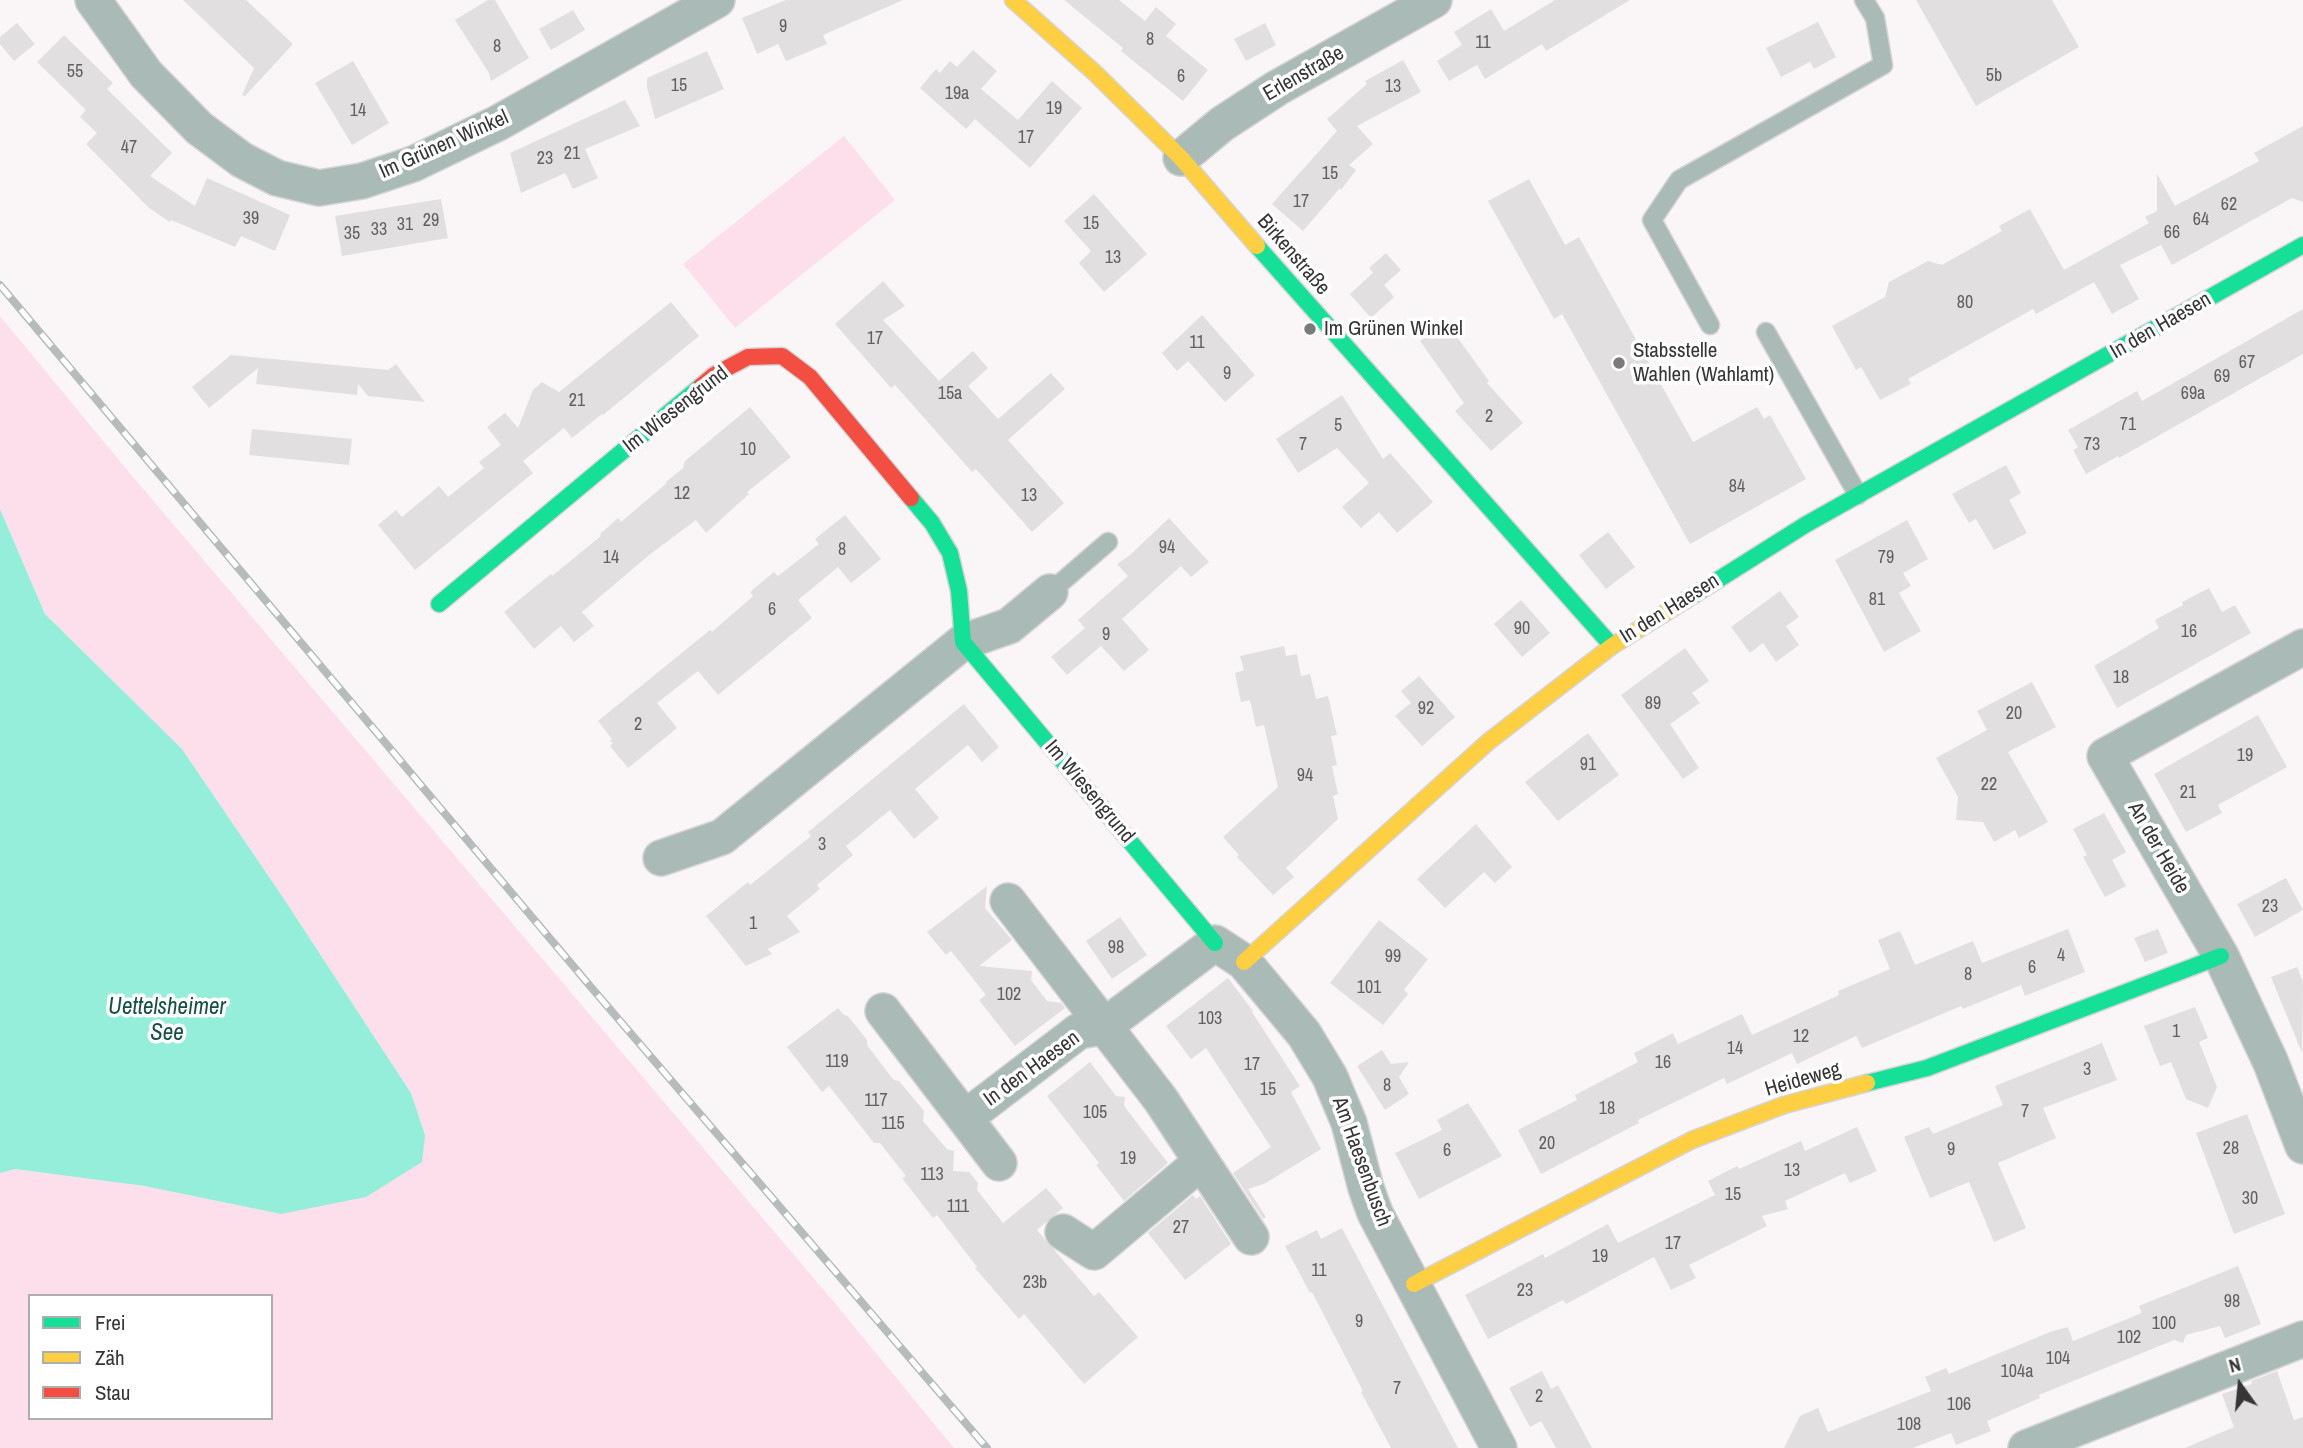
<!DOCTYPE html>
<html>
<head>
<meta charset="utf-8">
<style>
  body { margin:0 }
  #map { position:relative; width:2303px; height:1448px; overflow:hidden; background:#faf6f8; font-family:"Archivo Narrow",sans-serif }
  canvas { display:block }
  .legend { position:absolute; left:28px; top:1294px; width:245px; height:126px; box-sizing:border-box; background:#fff; border:2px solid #afaeae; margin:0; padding:9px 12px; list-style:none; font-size:21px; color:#373535 }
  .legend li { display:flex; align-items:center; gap:14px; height:35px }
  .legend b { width:35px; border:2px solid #afaeae }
  .north { position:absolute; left:2205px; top:1350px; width:70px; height:70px; -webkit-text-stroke:5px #fff; paint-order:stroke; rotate:345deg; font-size:19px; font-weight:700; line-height:28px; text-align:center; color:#373535 }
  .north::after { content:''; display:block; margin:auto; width:24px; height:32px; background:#373535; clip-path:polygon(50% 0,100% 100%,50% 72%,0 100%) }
</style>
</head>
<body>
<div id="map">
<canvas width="2303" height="1448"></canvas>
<ul class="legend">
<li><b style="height:9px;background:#16e098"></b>Frei</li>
<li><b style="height:9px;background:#ffcf43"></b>Zäh</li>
<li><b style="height:9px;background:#f24e42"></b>Stau</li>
</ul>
<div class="north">N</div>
</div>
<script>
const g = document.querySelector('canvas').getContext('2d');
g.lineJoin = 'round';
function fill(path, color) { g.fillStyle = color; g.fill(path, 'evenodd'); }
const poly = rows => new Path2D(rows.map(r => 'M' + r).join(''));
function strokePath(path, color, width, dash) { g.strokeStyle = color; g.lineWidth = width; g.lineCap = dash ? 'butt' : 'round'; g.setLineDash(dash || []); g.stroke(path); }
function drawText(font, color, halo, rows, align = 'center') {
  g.font = font + ' "Archivo Narrow",sans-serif'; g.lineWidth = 7; g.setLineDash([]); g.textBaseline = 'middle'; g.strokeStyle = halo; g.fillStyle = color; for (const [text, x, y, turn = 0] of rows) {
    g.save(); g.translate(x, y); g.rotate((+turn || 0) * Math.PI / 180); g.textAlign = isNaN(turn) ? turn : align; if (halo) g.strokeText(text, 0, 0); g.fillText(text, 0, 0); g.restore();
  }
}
fill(poly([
  [844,136,895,200,735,328,683,264],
  [0,316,128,471,834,1302,954,1448,0,1448,0,1173,15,1169,144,1186,281,1214,425,1135,411,1093,282,896,182,749,45,614,0,509],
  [30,1296,271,1296,271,1418,30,1418]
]), '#fcdfeb');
fill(poly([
  [0,509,45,614,182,749,282,896,411,1093,425,1135,422,1162,366,1197,281,1214,144,1186,15,1169,0,1173]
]), '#95eeda');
fill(poly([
  [183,0,246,0,293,44,245,96,242,95,254,68],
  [488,0,495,0,529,58,491,81,489,73,455,20],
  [786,0,903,0,823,35,827,44,786,61,778,44,757,54,742,18],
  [1064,0,1119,0,1145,21,1156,7,1176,24,1166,36,1208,70,1183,101,1121,51,1123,48],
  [1555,0,1630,0,1546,51,1542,44,1485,79,1477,65,1449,81,1437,61,1462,45,1454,32,1491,9,1504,31],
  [1916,0,2052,0,2079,47,1976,106],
  [573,10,585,30,551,50,539,29],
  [1818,22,1836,57,1814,69,1810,62,1781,77,1766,48],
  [17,23,35,44,14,61,0,44,0,37],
  [1265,23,1276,45,1246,61,1234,39],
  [64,35,113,83,107,89,172,153,150,176,195,206,207,178,290,215,275,251,241,236,235,247,171,220,170,222,149,208,86,144,97,133,80,117,86,110,37,62],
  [973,50,997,71,981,89,1018,120,1052,81,1082,108,1030,168,975,119,966,129,920,88,936,69,940,73,950,61,957,67],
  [707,51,724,89,655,119,647,87,647,78],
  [1403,60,1421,92,1357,126,1373,144,1349,165,1356,170,1341,190,1340,188,1303,231,1272,204,1337,131,1327,119,1367,84,1365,81],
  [353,61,389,123,352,145,315,83],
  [625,100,640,126,585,149,598,178,573,189,565,173,521,193,510,153],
  [2303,126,2303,202,2292,198,2172,265,2161,245,2120,265,2139,299,2112,314,2094,282,2036,314,2033,309,1908,379,1911,384,1880,400,1861,367,1856,370,1832,326,1885,297,1889,282,1928,261,1942,265,2002,231,1999,226,2030,209,2064,270,2149,223,2145,217,2157,211,2157,174,2175,206,2259,161,2254,153],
  [1529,179,1565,245,1579,237,1693,442,1757,407,1764,419,1770,415,1806,479,1690,544,1562,314,1554,319,1488,201],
  [1094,194,1147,254,1104,292,1079,263,1091,251,1064,221],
  [441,199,448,238,342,256,335,216],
  [1386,253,1401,270,1384,285,1394,297,1371,318,1350,294,1373,273,1382,283,1369,268],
  [883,281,905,306,883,320,939,381,973,351,988,368,968,386,998,419,1051,373,1065,389,1008,440,1064,503,1032,532,976,469,972,472,895,385,891,388,835,324],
  [671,302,699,336,603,415,602,414,572,438,564,428,523,461,533,473,415,570,378,525,396,510,402,517,439,486,448,497,484,468,479,462,501,445,487,427,505,413,518,428,533,390,542,382,559,392],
  [2303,309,2303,354,2119,458,2118,456,2086,474,2073,450,2078,447,2068,430,2137,391,2142,401],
  [1202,315,1255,375,1225,402,1188,361,1177,371,1162,353],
  [1446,322,1489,381,1487,383,1523,423,1491,451,1455,411,1464,403,1420,341],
  [231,355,388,370,396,364,425,402,368,396,358,384,357,395,256,384,258,368,209,408,192,387],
  [1342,395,1383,459,1390,453,1433,502,1397,533,1379,512,1361,528,1342,507,1369,483,1337,448,1298,473,1276,439],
  [750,407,791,457,747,492,749,494,706,533,696,520,649,555,582,612,594,626,574,642,561,626,534,649,504,612,551,574,552,576,601,536,600,534,618,518,621,522,667,483,666,482,683,468,685,461],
  [252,429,352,439,349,465,249,455],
  [2006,465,2021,493,2009,500,2027,533,1994,550,1976,519,1969,523,1952,494],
  [845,515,881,559,851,583,838,567,798,600,812,618,718,695,698,671,657,703,677,728,628,768,610,746,613,743,610,741,612,739,598,721,710,630,712,632,753,596,750,592,774,572,778,576,819,544,815,539],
  [1169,518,1209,562,1191,577,1181,566,1122,619,1149,650,1124,671,1101,646,1067,675,1051,657,1085,628,1078,620,1128,576,1117,564,1130,555],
  [1907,520,1928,559,1903,573,1911,586,1899,593,1921,631,1884,652,1835,560],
  [1608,532,1635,567,1606,589,1579,555],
  [2209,588,2222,612,2235,605,2251,633,2117,708,2094,666,2159,628,2155,620,2183,605,2182,602],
  [1780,591,1799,617,1786,626,1799,645,1776,662,1763,643,1750,653,1731,627],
  [1521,600,1550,633,1522,657,1494,624],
  [1284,646,1286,656,1297,654,1301,676,1310,674,1316,699,1328,696,1337,735,1331,736,1337,765,1332,766,1338,794,1333,796,1338,819,1286,868,1294,877,1273,895,1237,857,1239,855,1223,837,1278,787,1264,725,1256,727,1250,700,1241,702,1235,673,1244,670,1240,656],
  [1685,648,1709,681,1692,693,1700,703,1670,724,1699,768,1683,779,1621,695],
  [1419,676,1455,717,1422,746,1395,716,1411,703,1401,691],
  [2032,682,2056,727,2008,752,2048,822,2019,838,2015,830,1994,842,1983,822,1956,820,1958,797,1936,758,1987,730,1977,711],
  [964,704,999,747,982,762,968,745,915,789,939,818,914,839,890,810,846,846,853,855,817,885,820,889,787,916,800,932,768,949,772,954,746,966,706,916,748,882,750,885,811,836,808,832],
  [2258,715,2287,767,2218,805,2222,813,2186,832,2154,774],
  [1588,733,1619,775,1558,821,1525,782],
  [2104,813,2126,852,2112,860,2126,886,2105,897,2083,857,2087,855,2073,829],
  [1476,824,1512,867,1495,883,1484,872,1445,908,1417,879],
  [2286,878,2303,910,2255,937,2237,904],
  [987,886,985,908,1012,940,979,966,1032,971,1031,980,1047,1001,1061,1003,1065,1008,1015,1046,979,1000,986,995,951,951,946,955,927,932],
  [1120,917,1147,955,1112,979,1086,941],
  [1379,920,1428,959,1404,990,1408,994,1383,1025,1330,983],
  [2068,929,2085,972,2025,996,2021,985,1963,1009,1961,1006,1862,1048,1856,1036,1797,1064,1792,1053,1727,1084,1724,1078,1638,1120,1639,1123,1541,1174,1518,1130,1577,1100,1575,1095,1638,1062,1634,1053,1673,1033,1678,1044,1742,1014,1752,1035,1839,995,1838,991,1890,969,1878,940,1900,931,1915,965,1973,941,1982,963],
  [2158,929,2168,953,2145,962,2134,938],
  [2297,967,2303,982,2302,1053,2271,977],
  [1228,978,1253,1011,1252,1012,1300,1086,1291,1092,1321,1149,1264,1184,1248,1189,1266,1217,1263,1219,1233,1173,1271,1147,1206,1048,1191,1059,1166,1026],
  [2195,1007,2208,1038,2199,1042,2217,1087,2208,1108,2186,1099,2171,1062,2160,1066,2144,1026],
  [838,1008,844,1015,848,1016,867,1040,867,1045,889,1074,894,1080,899,1081,924,1111,923,1121,947,1149,954,1151,953,1171,969,1172,978,1183,977,1190,1003,1223,1046,1188,1063,1208,1037,1230,1094,1296,1099,1292,1138,1337,1084,1384,1024,1314,1019,1319,975,1268,977,1267,937,1215,933,1218,902,1178,906,1176,880,1143,874,1143,829,1086,822,1092,787,1047],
  [2102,1043,2117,1080,2043,1108,2056,1138,1998,1163,2026,1228,1994,1242,1969,1182,1930,1198,1904,1137,1929,1127,1933,1134,2003,1105,1995,1086],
  [1382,1050,1391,1064,1409,1062,1399,1077,1409,1094,1385,1110,1357,1066],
  [1090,1062,1116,1096,1125,1097,1124,1106,1168,1163,1124,1201,1096,1165,1099,1163,1047,1096],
  [1468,1103,1502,1156,1419,1199,1395,1153,1442,1130,1437,1120],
  [2247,1114,2285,1214,2234,1234,2196,1133],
  [1857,1127,1877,1171,1850,1183,1845,1173,1785,1201,1788,1209,1762,1216,1767,1226,1689,1265,1696,1278,1671,1290,1654,1257,1566,1304,1563,1300,1488,1339,1465,1295,1543,1254,1545,1258,1608,1224,1618,1243,1715,1195,1708,1181,1737,1166,1739,1169,1801,1141,1805,1151],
  [1193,1195,1196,1199,1200,1196,1231,1244,1185,1280,1148,1233],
  [1342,1228,1410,1357,1458,1448,1391,1448,1361,1392,1363,1391,1312,1292,1310,1293,1285,1246,1317,1230,1321,1239],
  [2238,1266,2261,1324,2225,1338,2220,1326,2186,1335,2183,1343,2174,1340,2039,1395,2040,1398,1987,1421,1991,1431,1956,1445,1951,1433,1913,1448,1784,1448,1800,1416,1818,1408,1828,1432,1931,1391,1925,1377,1946,1368,1949,1374,2050,1332,2068,1327,2073,1341,2142,1313,2139,1306],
  [1542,1371,1551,1389,1558,1385,1592,1448,1556,1448,1541,1421,1530,1427,1509,1388],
  [2277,1371,2294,1420,2303,1417,2303,1448,2185,1448,2234,1427,2222,1394,2252,1384,2251,1381]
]), '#e2dfe0');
const lane = poly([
  [1710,325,1652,220,1679,180,1883,65,1875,18,1864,0],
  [1766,332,1858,495],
  [1050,592,1108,542]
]);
const street = poly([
  [93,0,146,74,199,128,242,160,277,178,319,188,362,181,413,164,498,123,717,0],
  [1181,158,1222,124,1277,88,1434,0],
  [2303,647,2105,756,2221,956,2271,1063,2303,1146],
  [661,858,722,837,963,642,1009,626,1050,592],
  [1008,901,1161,1100,1251,1237],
  [883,1011,999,1163],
  [965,1118,1079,1031,1103,1027,1215,943,1244,962,1304,1034,1330,1077,1349,1123,1366,1188,1375,1213,1499,1448],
  [1063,1232,1094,1252,1201,1162],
  [2026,1448,2303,1339]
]);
const fast = poly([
  [1257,246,1612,646],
  [911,498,932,523,950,553,959,591,963,642,1215,943],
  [1686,600,1805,525,2303,245],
  [439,604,701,386],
  [1867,1083,1927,1068,2221,956]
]);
const slow = poly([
  [1013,0,1095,73,1181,158,1257,246],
  [1244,962,1488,742,1612,646,1686,600],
  [1414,1284,1692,1140,1784,1105,1867,1083]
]);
const jam = poly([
  [701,386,714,375,748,357,782,356,810,377,911,498]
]);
strokePath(lane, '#d6d4d5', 21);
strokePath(street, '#d6d4d5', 38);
strokePath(fast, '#d6d4d5', 19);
strokePath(slow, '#d6d4d5', 19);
strokePath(jam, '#d6d4d5', 19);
strokePath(lane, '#aabab7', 18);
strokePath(street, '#aabab7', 35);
strokePath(fast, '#16e098', 16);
strokePath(slow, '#ffcf43', 16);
strokePath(jam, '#f24e42', 16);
const rail = poly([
  [0,285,590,986,987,1448]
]);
strokePath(rail, '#b6bcbc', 8);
strokePath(rail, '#fff', 5, [16]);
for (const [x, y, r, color] of [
  [1310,329,7,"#7b7979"],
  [1619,363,7,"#7b7979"]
]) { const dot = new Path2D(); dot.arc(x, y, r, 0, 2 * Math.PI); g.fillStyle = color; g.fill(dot); strokePath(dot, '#fff', 2.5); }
drawText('18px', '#626060', null, [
  ["9",783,27],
  ["8",1150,40],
  ["11",1483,43],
  ["8",497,47],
  ["55",75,72],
  ["5b",1994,76],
  ["6",1181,77],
  ["15",679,86],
  ["13",1393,87],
  ["19a",957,94],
  ["19",1054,109],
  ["14",358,111],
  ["17",1026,138],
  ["47",129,148],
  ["21",572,154],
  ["23",545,159],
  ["15",1330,174],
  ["17",1301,202],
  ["62",2229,205],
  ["39",251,219],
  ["64",2201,220],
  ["29",431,221],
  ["15",1091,224],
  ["31",405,225],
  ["33",379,230],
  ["66",2172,233],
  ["35",352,234],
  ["13",1113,258],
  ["80",1965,303],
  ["17",875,339],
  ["11",1197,343],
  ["67",2247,363],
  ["9",1227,374],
  ["69",2222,377],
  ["15a",950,394],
  ["69a",2193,394],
  ["21",577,401],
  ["2",1489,417],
  ["71",2128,425],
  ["5",1338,426],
  ["7",1303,445],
  ["73",2092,445],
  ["10",748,450],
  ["84",1737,487],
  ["12",682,494],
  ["13",1029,496],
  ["94",1167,548],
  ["8",842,550],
  ["14",611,558],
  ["79",1886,558],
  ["81",1877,600],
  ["6",772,610],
  ["90",1522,629],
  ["16",2189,632],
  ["9",1106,635],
  ["18",2121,678],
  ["89",1653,704],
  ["92",1426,709],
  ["20",2014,714],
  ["2",638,725],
  ["19",2245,756],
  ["91",1588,765],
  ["94",1305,776],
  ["22",1989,785],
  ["21",2188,793],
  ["3",822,845],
  ["23",2270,907],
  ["1",753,924],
  ["98",1116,948],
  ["4",2061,956],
  ["99",1393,957],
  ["6",2032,968],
  ["8",1968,975],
  ["101",1369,988],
  ["102",1009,995],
  ["103",1210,1019],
  ["1",2176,1032],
  ["12",1801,1037],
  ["14",1735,1049],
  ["119",837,1062],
  ["16",1663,1063],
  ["17",1252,1065],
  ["3",2087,1070],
  ["8",1387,1086],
  ["15",1268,1090],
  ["117",876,1101],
  ["18",1607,1109],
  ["7",2025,1112],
  ["105",1095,1113],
  ["115",893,1124],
  ["20",1547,1144],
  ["28",2231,1149],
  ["9",1951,1150],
  ["6",1447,1151],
  ["19",1128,1159],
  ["13",1792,1171],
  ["113",932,1175],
  ["15",1733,1195],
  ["30",2250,1199],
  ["111",958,1207],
  ["27",1181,1228],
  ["17",1673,1244],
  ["19",1600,1257],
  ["11",1319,1271],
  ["23b",1035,1283],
  ["23",1525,1291],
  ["98",2232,1302],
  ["9",1359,1322],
  ["100",2164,1324],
  ["102",2129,1338],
  ["104",2058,1359],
  ["104a",2017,1372],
  ["7",1397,1389],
  ["2",1539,1397],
  ["106",1959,1405],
  ["108",1909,1425]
]);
drawText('21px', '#373535', '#fff', [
  ["Erlenstraße",1304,74,-30],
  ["Im Grünen Winkel",444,145,-24],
  ["Birkenstraße",1293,255,49],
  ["In den Haesen",2161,326,-30],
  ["Im Wiesengrund",676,410,-38],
  ["In den Haesen",1670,609,-32],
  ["Im Wiesengrund",1089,792,50],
  ["An der Heide",2158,848,60],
  ["In den Haesen",1032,1069,-36],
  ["Heideweg",1803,1080,-16],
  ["Am Haesenbusch",1361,1162,70]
]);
drawText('21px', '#373535', '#fff', [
  ["Im Grünen Winkel",1324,329],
  ["Stabsstelle",1633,351],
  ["Wahlen (Wahlamt)",1633,375]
], 'left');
drawText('italic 23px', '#174f43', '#fff', [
  ["Uettelsheimer",167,1008],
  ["See",167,1034]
]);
</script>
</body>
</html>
